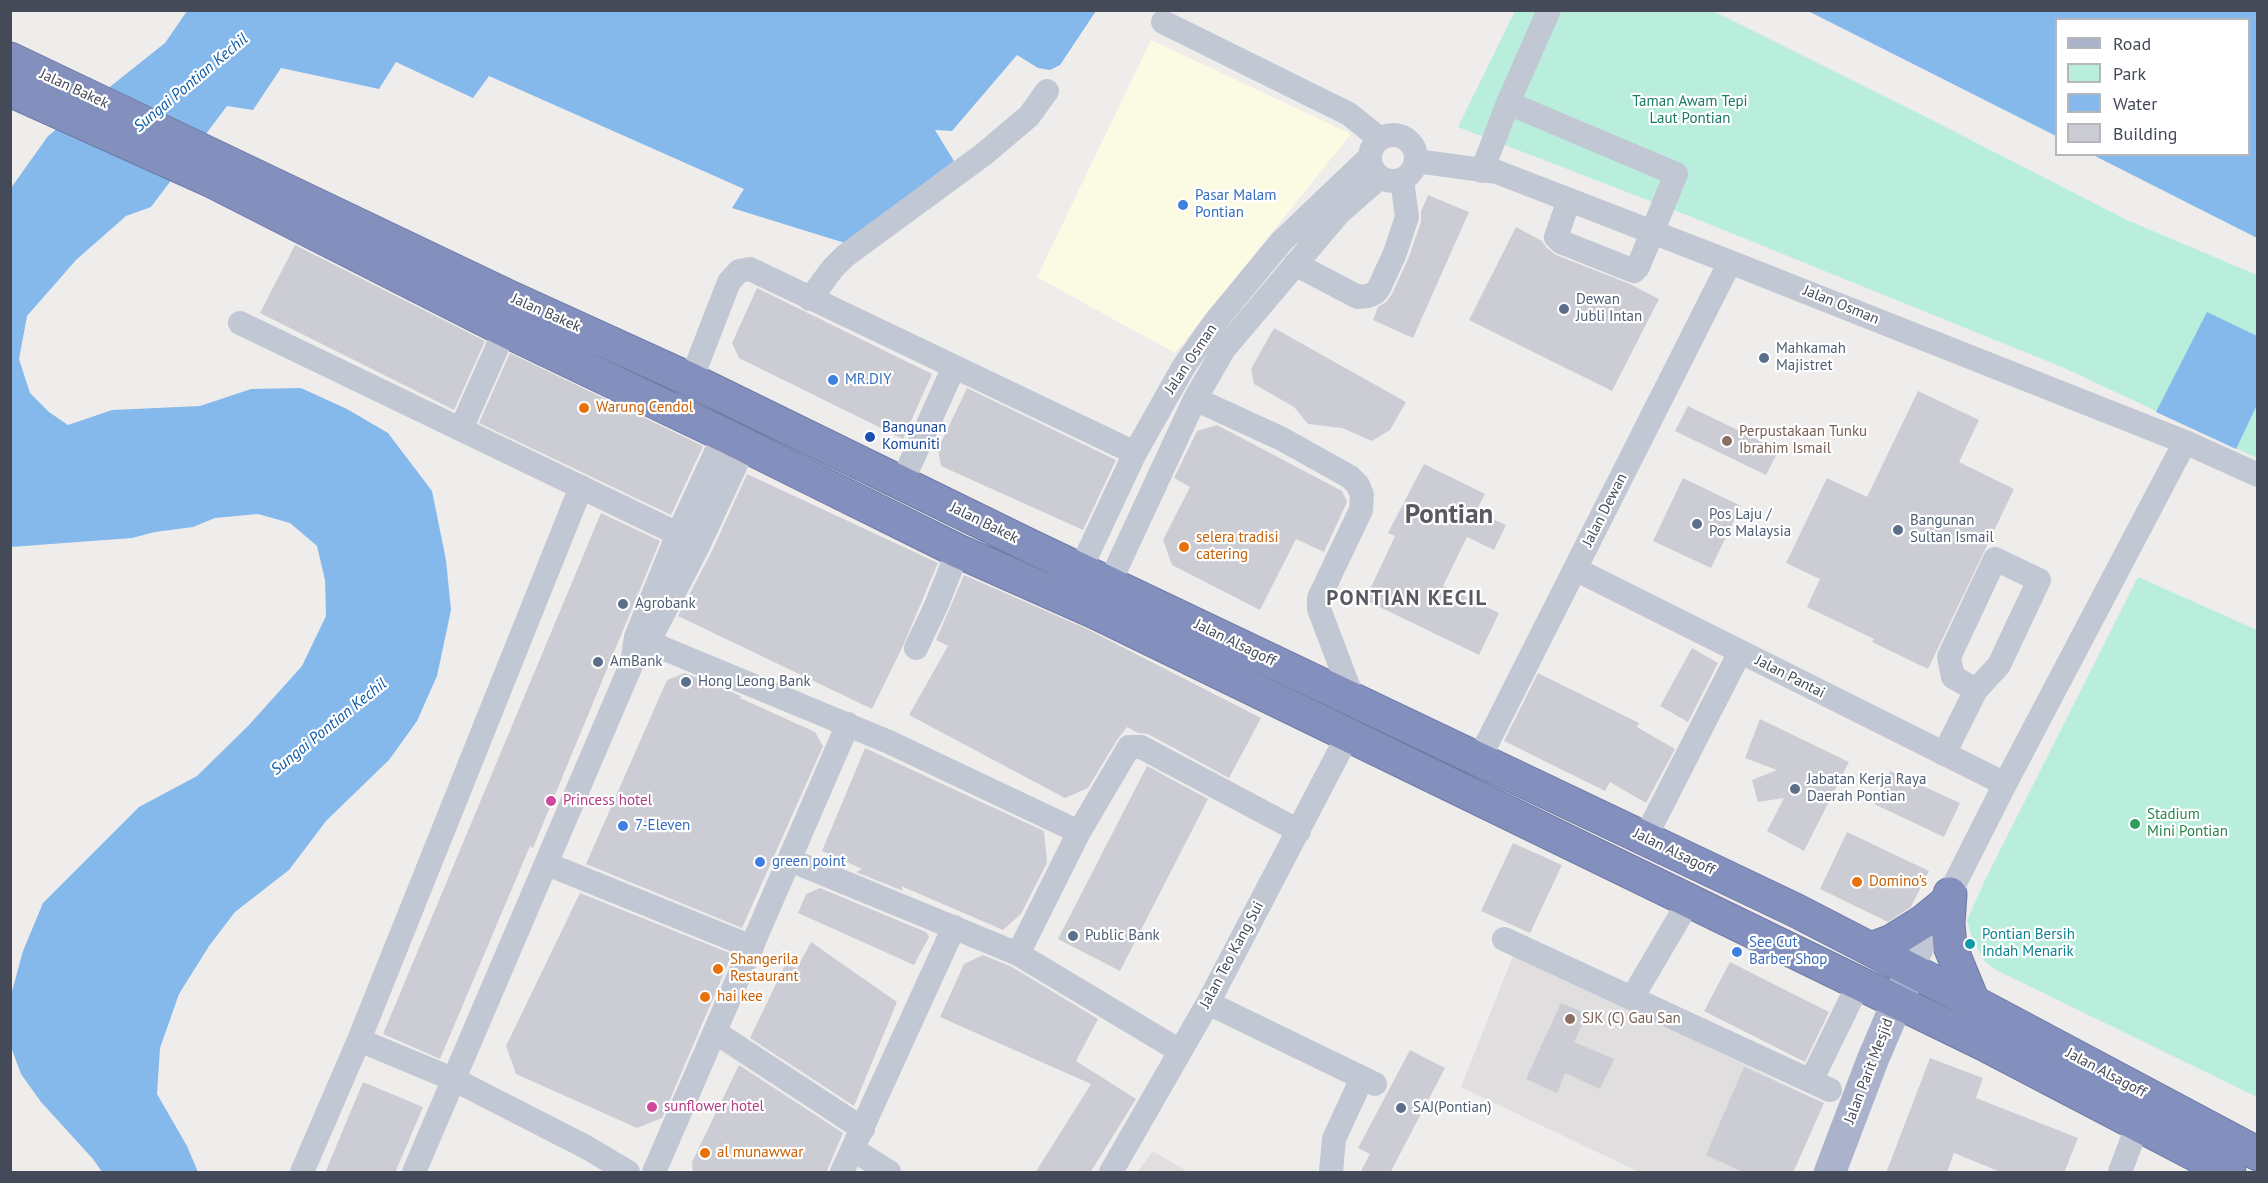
<!DOCTYPE html>
<html>
<head>
<meta charset="utf-8">
<style>
  body { margin:0 }
  #map { position:relative; width:2268px; height:1183px; overflow:hidden; background:#efedec; font-family:"PT Sans",sans-serif }
  canvas { display:block }
  .frame { position:absolute; inset:0; border:12px solid #454a59; pointer-events:none }
  .legend { position:absolute; left:2055px; top:18px; width:195px; height:138px; box-sizing:border-box; background:#fff; border:2px solid #b5b7bd; margin:0; padding:8px 10px; list-style:none; font-size:18px; color:#454a59 }
  .legend li { display:flex; align-items:center; gap:12px; height:30px }
  .legend b { width:30px; border:2px solid #b5b7bd }
</style>
</head>
<body>
<div id="map">
<canvas width="2268" height="1183"></canvas>
<div class="frame"></div>
<ul class="legend">
<li><b style="height:8px;background:#abb3cc"></b>Road</li>
<li><b style="height:16px;background:#b9eedd"></b>Park</li>
<li><b style="height:16px;background:#86b9eb"></b>Water</li>
<li><b style="height:16px;background:#cccdd4"></b>Building</li>
</ul>
</div>
<script>
const g = document.querySelector('canvas').getContext('2d');
g.lineJoin = 'round';
function fill(path, color) { g.fillStyle = color; g.fill(path, 'evenodd'); }
const poly = rows => new Path2D(rows.map(r => 'M' + r).join(''));
function strokePath(path, color, width, dash) { g.strokeStyle = color; g.lineWidth = width; g.lineCap = dash ? 'butt' : 'round'; g.setLineDash(dash || []); g.stroke(path); }
function drawText(font, color, halo, rows, align = 'center') {
  g.font = font + ' "PT Sans",sans-serif'; g.lineWidth = 4.5; g.setLineDash([]); g.textBaseline = 'middle'; g.strokeStyle = halo; g.fillStyle = color; for (const [text, x, y, turn = 0] of rows) {
    g.save(); g.translate(x, y); g.rotate((+turn || 0) * Math.PI / 180); g.textAlign = isNaN(turn) ? turn : align; if (halo) g.strokeText(text, 0, 0); g.fillText(text, 0, 0); g.restore();
  }
}
fill(poly([
  [1151,40,1351,134,1175,353,1037,277]
]), '#fbfbe4');
fill(poly([
  [1515,951,1818,1101,1792,1172,1639,1172,1461,1087],
  [1153,1151,1188,1172,1137,1172]
]), '#e0dede');
fill(poly([
  [1515,11,1713,11,1922,115,2127,220,2257,275,2257,458,2064,368,1689,216,1458,127],
  [2138,577,2257,630,2257,1097,1998,971,1984,961,1971,935,1967,920,1986,878]
]), '#b9eedd');
fill(poly([
  [187,11,1096,11,1060,65,1050,70,1038,68,1017,55,952,131,935,130,954,161,845,243,732,208,744,189,489,76,473,98,396,62,379,89,281,68,253,110,227,106,151,207,126,216,76,260,27,316,19,359,30,393,49,412,68,425,112,410,200,406,251,389,301,388,347,409,388,433,432,491,446,560,451,610,437,676,417,721,389,760,326,821,289,870,235,912,209,946,179,994,160,1048,157,1094,187,1146,198,1172,102,1172,93,1159,41,1102,21,1074,11,1047,11,995,23,951,43,903,139,807,197,776,249,725,302,666,326,616,325,580,317,546,290,523,258,514,215,518,193,527,155,532,132,538,11,547,11,188,48,136,165,43],
  [1808,11,2257,11,2257,238,2093,155,2248,154,2248,20,2056,20,2056,136],
  [2207,312,2257,336,2257,405,2236,449,2156,412]
]), '#86b9eb');
fill(poly([
  [1428,195,1469,212,1413,338,1373,320,1378,307,1386,302,1392,294,1408,259,1421,222,1421,212],
  [1516,227,1542,241,1546,247,1556,255,1630,284,1659,299,1612,391,1469,320],
  [295,245,485,341,454,410,260,313],
  [757,288,932,374,903,439,739,358,732,343],
  [1274,328,1406,402,1390,430,1372,441,1342,428,1308,424,1294,407,1254,384,1251,369],
  [510,353,703,446,671,515,479,423],
  [967,388,1116,460,1083,530,941,466,938,449],
  [1918,391,1979,420,1959,462,2014,489,1928,669,1872,642,1874,639,1807,607,1820,579,1786,563,1827,478,1867,497],
  [1688,406,1779,450,1766,475,1675,431],
  [1217,425,1342,491,1347,502,1324,552,1296,539,1260,610,1172,565,1163,540,1190,487,1174,478,1197,431],
  [1424,464,1485,494,1476,511,1506,525,1494,550,1467,537,1443,586,1499,613,1479,655,1365,600,1395,536,1388,533],
  [747,474,938,563,902,648,872,709,678,616,712,551],
  [1683,478,1741,506,1711,568,1653,541],
  [601,513,660,541,533,848,530,846,440,1059,383,1034],
  [964,575,1087,629,1261,718,1229,778,1148,734,1138,733,1127,727,1117,740,1088,788,1065,798,909,715,948,646,936,640],
  [1692,648,1718,663,1688,722,1660,706],
  [685,673,741,696,740,698,815,732,823,746,742,928,586,864,667,680],
  [1538,673,1639,723,1637,727,1675,749,1646,803,1610,782,1605,791,1504,741],
  [1760,719,1849,762,1804,851,1767,831,1784,798,1758,802,1752,780,1777,770,1745,758],
  [865,748,1044,831,1047,863,1021,914,1003,930,901,886,903,891,856,872,862,869,822,851],
  [1147,766,1208,799,1120,971,1058,939],
  [1890,771,1960,803,1944,837,1874,804],
  [1847,832,1929,871,1911,907,1888,922,1820,889],
  [1513,843,1562,865,1530,933,1481,911],
  [820,888,926,932,929,937,914,965,798,913,806,894],
  [580,893,732,954,662,1118,637,1128,516,1074,506,1046],
  [811,942,897,1002,854,1106,750,1038,785,965,797,968],
  [983,955,1012,967,1098,1019,1076,1061,1136,1099,1090,1173,1035,1173,1091,1084,940,1017,964,964],
  [1730,962,1829,1012,1805,1062,1704,1011],
  [1561,1003,1587,1014,1574,1042,1614,1059,1600,1089,1565,1073,1557,1093,1526,1079],
  [1410,1050,1445,1068,1390,1173,1360,1173,1370,1154,1358,1148],
  [1930,1058,1983,1078,1976,1098,2078,1138,2064,1173,2003,1173,1954,1153,1947,1173,1886,1173],
  [739,1065,843,1133,826,1173,693,1173,692,1162],
  [1744,1067,1824,1103,1793,1173,1745,1173,1706,1155],
  [363,1082,423,1107,395,1173,325,1173]
]), '#cccdd4');
const highway = poly([
  [10,59,509,297,691,380,1028,545,1795,910,1973,1002,2258,1154],
  [10,90,210,180,505,330,724,435,958,551,1095,612,1984,1044,2229,1172],
  [1950,894,1948,924,1950,946,1973,1002],
  [1871,949,1892,941,1924,921,1947,902]
]);
strokePath(highway, '#6f7aa7', 35);
strokePath(poly([
  [1163,22,1349,114,1380,139],
  [1508,103,1676,174,1638,267,1634,271,1561,242,1556,237,1569,200],
  '1370 158a23 23 0 1 1 46 0a23 23 0 1 1-46 0Z',
  [1416,161,1497,172,1730,262,2114,414,2185,442,2258,475],
  [1482,171,1508,103,1549,10],
  [1295,264,1358,297,1368,296,1375,293,1379,288,1395,253,1407,217,1402,180],
  [810,299,833,268,845,256,984,154,1029,116,1047,91],
  [240,323,678,534],
  [691,380,729,282,739,271,750,269,1135,453],
  [1195,399,1282,439,1350,477,1358,485,1362,495,1361,510,1319,598,1319,609,1353,699],
  [461,429,505,330],
  [902,482,954,367],
  [1575,569,2005,784],
  [1073,585,1135,453,1184,366,1215,322,1281,242,1369,158],
  [1103,597,1195,399,1224,349,1339,213,1379,178],
  [636,637,889,742,1079,832],
  [647,645,699,544,745,445],
  [916,648,936,606,958,551],
  [1944,754,1976,690,1999,665,2039,580,1995,559,1949,657,1953,677,1976,690],
  [1479,759,1730,262],
  [1645,838,1740,652],
  [790,860,1018,954,1180,1051],
  [547,864,752,947],
  [1504,939,1830,1090],
  [1018,954,1079,832,1129,747,1141,747,1299,831],
  [1911,970,2005,784,2185,442],
  [1632,998,1689,901],
  [1208,1003,1375,1084],
  [715,1032,863,1129],
  [359,1040,455,1080,586,1147,628,1172],
  [1811,1081,1859,983],
  [854,1150,889,1172],
  [302,1172,359,1040,581,487],
  [414,1172,632,663,636,637,678,534,724,435],
  [654,1172,848,724],
  [842,1172,954,927],
  [1111,1172,1208,1003,1348,735],
  [1331,1172,1334,1139,1362,1078],
  [2120,1172,2138,1124]
]), '#c2c7d4', 24);
strokePath(poly([
  [1830,1172,1873,1059,1911,970]
]), '#abb3cc', 32);
strokePath(highway, '#838fbc', 33);
for (const [x, y, r, color] of [
  [1183,205,6,"#3f7fe0"],
  [1564,309,6,"#5c6f8a"],
  [1764,358,6,"#5c6f8a"],
  [833,380,6,"#3f7fe0"],
  [584,408,6,"#e8710a"],
  [870,437,6,"#1a4fb4"],
  [1727,441,6,"#8d6e63"],
  [1697,524,6,"#5c6f8a"],
  [1898,530,6,"#5c6f8a"],
  [1184,547,6,"#e8710a"],
  [623,604,6,"#5c6f8a"],
  [598,662,6,"#5c6f8a"],
  [686,682,6,"#5c6f8a"],
  [1795,789,6,"#5c6f8a"],
  [551,801,6,"#d1479c"],
  [2135,824,6,"#2e9e5b"],
  [623,826,6,"#3f7fe0"],
  [760,862,6,"#3f7fe0"],
  [1857,882,6,"#e8710a"],
  [1073,936,6,"#5c6f8a"],
  [1970,944,6,"#0f9aa8"],
  [1737,952,6,"#3f7fe0"],
  [718,969,6,"#e8710a"],
  [705,997,6,"#e8710a"],
  [1570,1019,6,"#8d6e63"],
  [652,1107,6,"#d1479c"],
  [1401,1108,6,"#5c6f8a"],
  [705,1153,6,"#e8710a"]
]) { const dot = new Path2D(); dot.arc(x, y, r, 0, 2 * Math.PI); g.fillStyle = color; g.fill(dot); strokePath(dot, '#fff', 2); }
drawText('15px', '#454a59', '#fff', [
  ["Jalan Bakek",74,89,25],
  ["Jalan Osman",1841,305,22],
  ["Jalan Bakek",546,313,24],
  ["Jalan Osman",1191,359,-56],
  ["Jalan Dewan",1605,510,-63],
  ["Jalan Bakek",984,523,26],
  ["Jalan Alsagoff",1235,643,26],
  ["Jalan Pantai",1790,677,27],
  ["Jalan Alsagoff",1674,852,26],
  ["Jalan Teo Kang Sui",1232,955,-62],
  ["Jalan Parit Mesjid",1869,1071,-69],
  ["Jalan Alsagoff",2106,1073,28]
]);
drawText('15px', '#167a64', '#fff', [
  ["Taman Awam Tepi",1690,102],
  ["Laut Pontian",1690,119]
]);
drawText('15px', '#366cbe', '#fff', [
  ["Pasar Malam",1195,196],
  ["Pontian",1195,213],
  ["MR.DIY",845,380],
  ["7-Eleven",635,826],
  ["green point",772,862],
  ["See Cut",1749,943],
  ["Barber Shop",1749,960]
], 'left');
drawText('15px', '#4e5e75', '#fff', [
  ["Dewan",1576,300],
  ["Jubli Intan",1576,317],
  ["Mahkamah",1776,349],
  ["Majistret",1776,366],
  ["Pos Laju /",1709,515],
  ["Pos Malaysia",1709,532],
  ["Bangunan",1910,521],
  ["Sultan Ismail",1910,538],
  ["Agrobank",635,604],
  ["AmBank",610,662],
  ["Hong Leong Bank",698,682],
  ["Jabatan Kerja Raya",1807,780],
  ["Daerah Pontian",1807,797],
  ["Public Bank",1085,936],
  ["SAJ(Pontian)",1413,1108]
], 'left');
drawText('15px', '#c56008', '#fff', [
  ["Warung Cendol",596,408],
  ["selera tradisi",1196,538],
  ["catering",1196,555],
  ["Domino's",1869,882],
  ["Shangerila",730,960],
  ["Restaurant",730,977],
  ["hai kee",717,997],
  ["al munawwar",717,1153]
], 'left');
drawText('15px', '#164399', '#fff', [
  ["Bangunan",882,428],
  ["Komuniti",882,445]
], 'left');
drawText('15px', '#785e54', '#fff', [
  ["Perpustakaan Tunku",1739,432],
  ["Ibrahim Ismail",1739,449],
  ["SJK (C) Gau San",1582,1019]
], 'left');
drawText('15px', '#b23c85', '#fff', [
  ["Princess hotel",563,801],
  ["sunflower hotel",664,1107]
], 'left');
drawText('15px', '#27864d', '#fff', [
  ["Stadium",2147,815],
  ["Mini Pontian",2147,832]
], 'left');
drawText('15px', '#0d838f', '#fff', [
  ["Pontian Bersih",1982,935],
  ["Indah Menarik",1982,952]
], 'left');
drawText('italic 16px', '#0c5aa5', '#fff', [
  ["Sungai Pontian Kechil",191,83,-40],
  ["Sungai Pontian Kechil",329,727,-39]
]);
g.letterSpacing = '1.5px';
drawText('bold 21px', '#595a61', '#fff', [
  ["PONTIAN KECIL",1407,599]
]);
g.letterSpacing = '0px';
drawText('bold 27px', '#595a61', '#fff', [
  ["Pontian",1449,515]
]);
</script>
</body>
</html>
